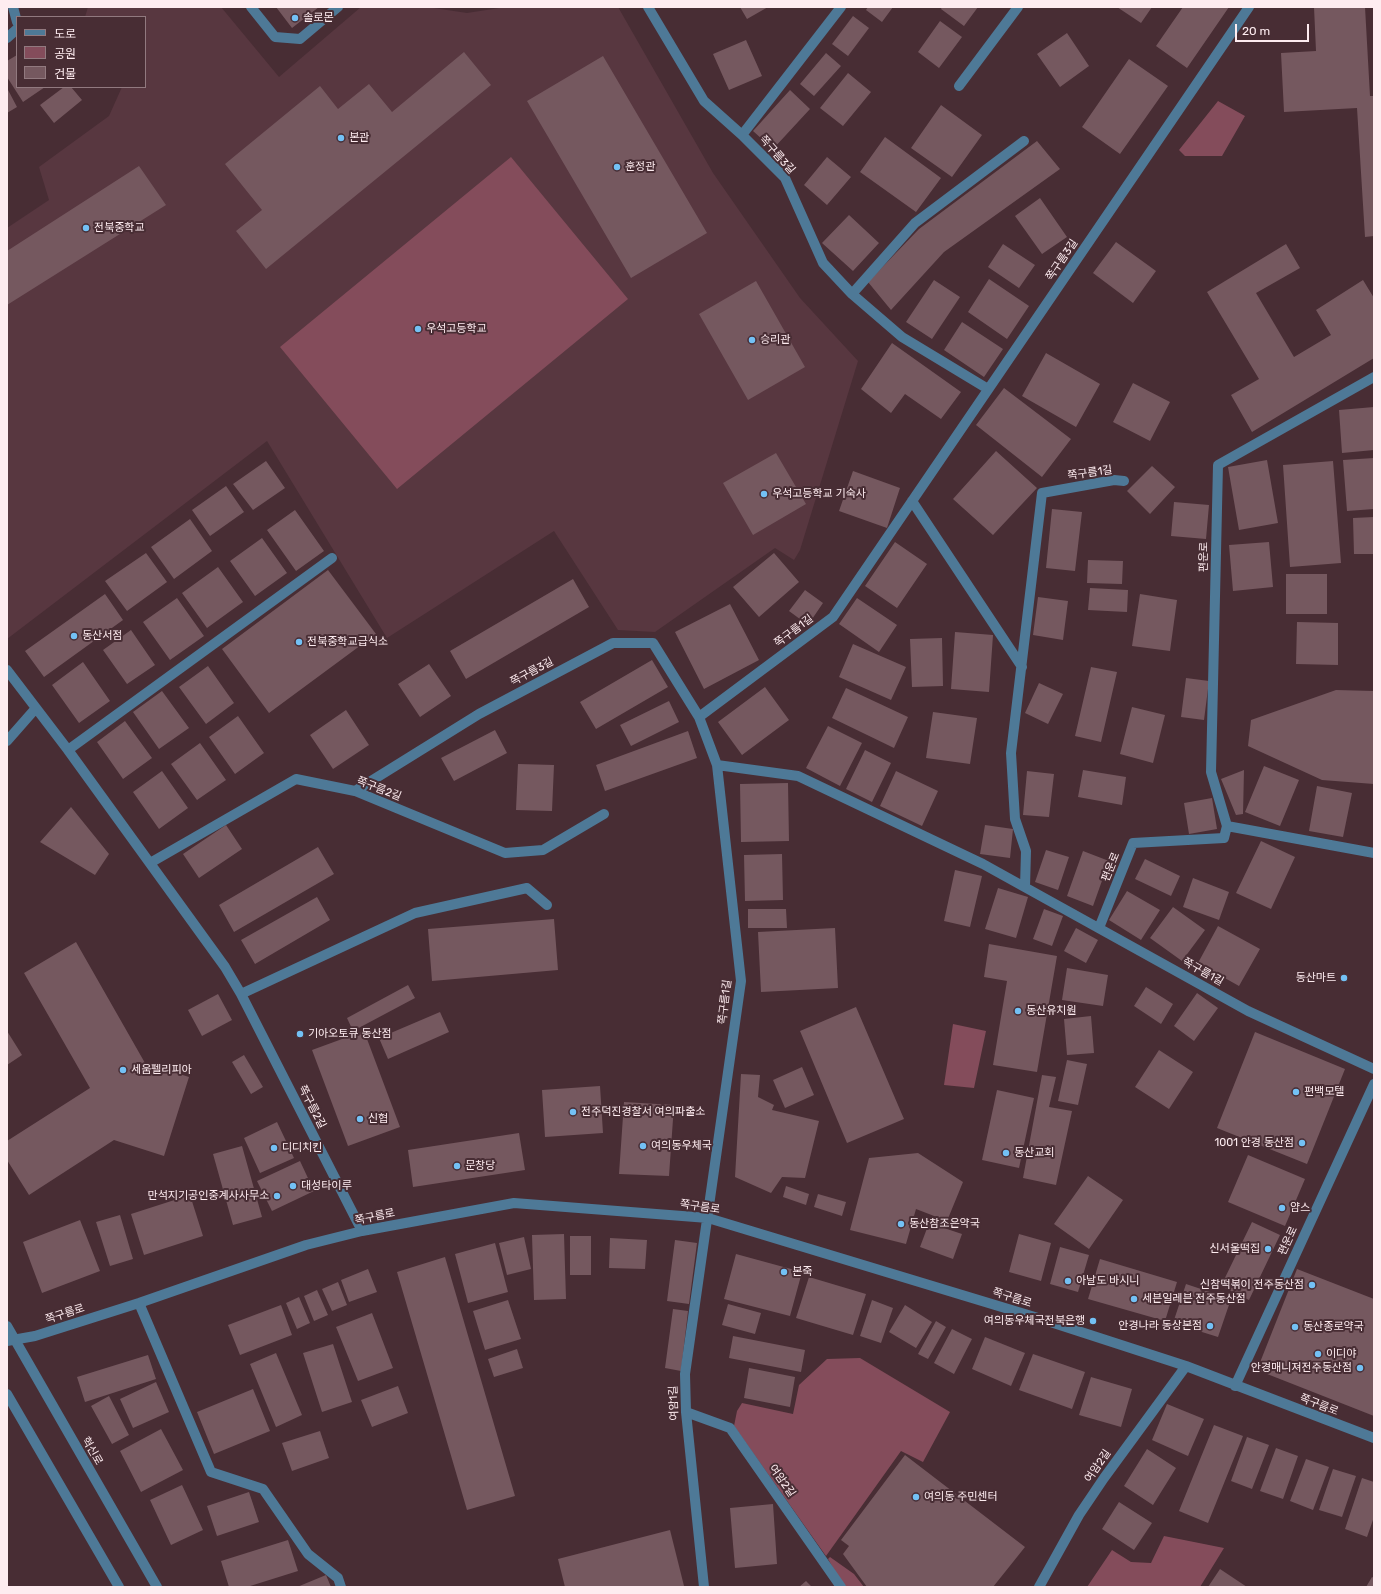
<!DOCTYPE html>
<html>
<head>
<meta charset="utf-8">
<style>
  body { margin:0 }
  #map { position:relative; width:1381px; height:1594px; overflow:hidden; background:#482d34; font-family:Rubik,"Noto Sans KR",sans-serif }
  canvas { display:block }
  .frame { position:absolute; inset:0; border:8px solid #feecf0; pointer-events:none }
  .legend { position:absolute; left:16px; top:16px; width:130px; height:72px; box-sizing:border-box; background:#482d34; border:1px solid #91797f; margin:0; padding:5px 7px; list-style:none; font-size:12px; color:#feecf0 }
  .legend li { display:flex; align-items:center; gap:8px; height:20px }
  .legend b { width:20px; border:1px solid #91797f }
  .scale { position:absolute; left:1235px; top:24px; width:74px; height:18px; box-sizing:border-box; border:2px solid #feecf0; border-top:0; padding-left:5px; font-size:12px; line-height:14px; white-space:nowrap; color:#feecf0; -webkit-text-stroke:3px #482d34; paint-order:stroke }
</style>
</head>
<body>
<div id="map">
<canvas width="1381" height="1594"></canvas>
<div class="frame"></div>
<ul class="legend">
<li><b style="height:5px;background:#4e7997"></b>도로</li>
<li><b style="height:11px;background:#844c5b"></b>공원</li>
<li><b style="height:11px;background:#75585f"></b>건물</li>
</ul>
<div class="scale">20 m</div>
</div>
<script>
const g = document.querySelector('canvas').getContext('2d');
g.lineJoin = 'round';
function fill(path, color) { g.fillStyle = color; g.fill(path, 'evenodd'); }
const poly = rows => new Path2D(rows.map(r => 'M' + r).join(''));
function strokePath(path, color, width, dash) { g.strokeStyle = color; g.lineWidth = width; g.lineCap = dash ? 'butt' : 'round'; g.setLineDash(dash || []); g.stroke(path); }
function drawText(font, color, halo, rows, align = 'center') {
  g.font = font + ' Rubik,"Noto Sans KR",sans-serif'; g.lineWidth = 4; g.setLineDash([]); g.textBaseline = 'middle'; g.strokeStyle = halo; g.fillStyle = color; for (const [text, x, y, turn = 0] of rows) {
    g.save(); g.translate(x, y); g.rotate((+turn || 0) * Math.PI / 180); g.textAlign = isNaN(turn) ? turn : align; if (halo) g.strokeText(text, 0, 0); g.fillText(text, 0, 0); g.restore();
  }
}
fill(poly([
  [88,7,221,7,279,77,361,7,427,7,467,13,506,7,618,7,713,173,800,298,858,361,800,550,794,560,775,548,655,632,618,630,554,531,387,638,267,441,7,639,7,228,49,200,39,167,109,116,122,87,145,87,145,17,85,17]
]), '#583740');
fill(poly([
  [1218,101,1245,116,1222,156,1185,156,1179,150],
  [511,157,628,299,397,489,280,347],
  [953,1024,986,1031,974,1088,944,1085],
  [860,1358,950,1412,923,1462,901,1451,826,1556,734,1426,737,1411,742,1403,793,1414,799,1385,827,1359],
  [1164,1536,1224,1548,1200,1587,1087,1587,1112,1550,1131,1562,1151,1563],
  [830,1557,854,1574,864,1587,844,1587,828,1559]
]), '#844c5b');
fill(poly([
  [276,7,319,7,292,28],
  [740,7,768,7,747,19],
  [868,7,893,7,882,22,866,10],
  [942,7,978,7,964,26,941,9],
  [1117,7,1152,7,1141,23],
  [1183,7,1229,7,1187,68,1156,46],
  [1314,7,1365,7,1370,96,1374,96,1374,236,1365,237,1357,108,1284,112,1281,53,1316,51],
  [853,16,869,28,848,56,832,44],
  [940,21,962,37,939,68,918,52],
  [1067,33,1089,66,1060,87,1037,54],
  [746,40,762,76,729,90,713,54],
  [464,52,491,85,266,269,236,231,262,210,225,164,320,86,338,109,369,84,392,112],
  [826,53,841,66,814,96,800,84],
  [17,55,17,87,45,87,23,102,7,77,7,61],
  [603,56,707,233,631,278,527,101],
  [1129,59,1168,86,1120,154,1082,127],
  [848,73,871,92,843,126,820,108],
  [64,87,71,87,82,100,54,123,40,105],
  [7,88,17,107,7,113],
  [790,90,810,109,773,149,753,131],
  [941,105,982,135,952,177,911,148],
  [885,137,941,178,916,212,860,172],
  [1037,141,1060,169,944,252,891,310,868,282,919,229],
  [827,157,851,177,827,205,804,185],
  [139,166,166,205,7,305,7,251],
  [1040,198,1067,237,1042,254,1015,216],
  [849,215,879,243,853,271,822,243],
  [1116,242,1156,271,1133,303,1093,273],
  [1003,244,1035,265,1019,288,988,267],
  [1286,244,1300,268,1256,293,1294,357,1331,335,1316,310,1363,280,1374,298,1374,358,1252,432,1231,395,1259,379,1207,292],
  [989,279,1029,306,1007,339,968,312],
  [934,280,960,297,932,339,906,322],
  [756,281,805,367,748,400,699,314],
  [962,322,1003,349,984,377,944,350],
  [892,343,961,392,941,419,905,394,891,413,861,389],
  [1046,353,1100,384,1076,427,1022,396],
  [1133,383,1170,402,1150,441,1113,422],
  [1004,388,1071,439,1042,477,976,425],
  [1374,407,1374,450,1342,453,1339,410],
  [996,451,1037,488,993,535,953,499],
  [776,453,806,504,753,535,723,483],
  [1374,458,1374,509,1347,511,1343,460],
  [1267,460,1278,523,1239,530,1228,467],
  [266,461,285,488,253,510,233,484],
  [1333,461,1341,563,1290,567,1283,465],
  [1152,466,1175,487,1150,514,1127,491],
  [853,471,900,488,887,528,839,511],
  [226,486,244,512,210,536,192,510],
  [1174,502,1209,505,1206,539,1171,536],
  [1052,509,1082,512,1075,571,1046,568],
  [295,510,324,551,296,571,267,530],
  [1374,517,1374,554,1354,554,1353,518],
  [190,519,212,551,174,579,151,547],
  [262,538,287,573,255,596,230,561],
  [895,542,927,564,897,608,865,586],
  [1269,542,1273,587,1233,591,1229,545],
  [146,553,167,582,127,611,105,581],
  [774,553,799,582,759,617,733,587],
  [1088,560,1123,561,1122,584,1087,583],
  [218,567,243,602,207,628,182,593],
  [328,570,376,634,269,713,222,649],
  [1286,574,1327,574,1327,614,1286,614],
  [573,579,589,607,466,679,450,651],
  [1090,588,1128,590,1127,612,1088,610],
  [805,590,823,603,808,625,789,611],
  [105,594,123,620,44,677,25,651],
  [1140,594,1177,600,1170,651,1132,646],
  [1038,597,1068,601,1063,640,1033,635],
  [177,598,204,636,170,660,143,622],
  [857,598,897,625,879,652,839,624],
  [730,604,759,660,704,689,675,632],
  [1297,622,1338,623,1338,665,1296,664],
  [131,630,155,665,127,684,103,650],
  [955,632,993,635,989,692,951,689],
  [942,638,943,686,912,687,910,639],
  [853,644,906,667,891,700,839,677],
  [652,660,668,687,596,729,580,702],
  [83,662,110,701,79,723,52,685],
  [429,664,451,696,420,717,398,684],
  [208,666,234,703,206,724,179,687],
  [1091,667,1117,672,1101,742,1075,736],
  [1186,678,1209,681,1204,720,1181,717],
  [1039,683,1063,694,1048,724,1025,713],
  [765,687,789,720,742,755,718,722],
  [846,688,908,717,894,748,832,718],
  [1336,690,1374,691,1374,784,1322,780,1248,746,1251,720],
  [162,691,189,728,159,749,133,712],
  [669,701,679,722,631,746,620,725],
  [1132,707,1165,715,1153,763,1120,754],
  [346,710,369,745,333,769,310,735],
  [933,712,977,718,970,764,926,758],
  [238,716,264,753,235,774,209,737],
  [125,721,152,758,123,779,97,742],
  [828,726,862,743,840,786,806,768],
  [495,730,507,753,454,781,441,758],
  [688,731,697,758,605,791,596,765],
  [200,743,226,780,197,800,171,764],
  [865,750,891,763,872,802,846,789],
  [518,764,554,765,552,811,516,810],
  [1264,766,1299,780,1280,826,1245,812],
  [1083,770,1126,777,1122,805,1078,797],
  [1244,770,1243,814,1236,815,1221,779],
  [162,771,188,808,159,829,133,792],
  [896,771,938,791,922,826,880,806],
  [1027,771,1054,774,1049,817,1023,815],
  [788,783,789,841,741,842,740,784],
  [1317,786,1352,793,1343,837,1309,831],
  [1212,798,1217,829,1189,834,1184,803],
  [71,807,109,854,95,875,40,842],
  [226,825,242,849,199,878,183,854],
  [985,825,1013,829,1010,858,980,854],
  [1261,841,1295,857,1271,909,1236,893],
  [318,847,334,874,234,932,219,905],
  [1046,850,1069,857,1058,890,1035,882],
  [1083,851,1109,861,1093,906,1067,896],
  [782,854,783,900,745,901,744,855],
  [1145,859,1180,876,1171,896,1135,879],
  [955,870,982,876,970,927,944,921],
  [1193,878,1229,892,1219,920,1183,907],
  [998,888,1028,897,1016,938,985,929],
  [1127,891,1160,910,1141,940,1109,920],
  [317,897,330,920,255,964,241,940],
  [1173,907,1205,930,1182,961,1150,938],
  [748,909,786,909,787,928,748,928],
  [1044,909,1063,916,1052,946,1033,939],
  [554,919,558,970,432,981,428,929],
  [1218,926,1260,949,1239,986,1198,963],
  [835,928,838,988,761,992,758,932],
  [1076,928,1098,940,1086,963,1064,951],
  [76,942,145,1063,189,1077,164,1156,114,1140,29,1195,7,1160,7,1141,90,1088,24,973],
  [989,944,1057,956,1037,1072,993,1065,1007,981,984,977],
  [1067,968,1108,975,1103,1006,1062,1000],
  [408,985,415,998,353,1031,347,1018],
  [1146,987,1173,1004,1161,1024,1134,1006],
  [1197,993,1218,1008,1194,1041,1174,1026],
  [218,994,232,1020,202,1036,188,1010],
  [856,1007,904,1119,847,1143,800,1031],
  [440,1012,449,1032,388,1059,379,1038],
  [1091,1016,1094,1053,1067,1055,1064,1019],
  [7,1031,22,1055,7,1065],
  [364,1031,400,1127,348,1146,312,1050],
  [1255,1032,1345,1069,1307,1164,1217,1128],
  [1159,1050,1193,1072,1169,1109,1135,1087],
  [244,1055,263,1087,251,1094,232,1062],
  [1067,1060,1087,1064,1078,1105,1058,1101],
  [802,1067,814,1095,785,1108,773,1080],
  [741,1074,760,1075,758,1097,774,1105,772,1110,819,1121,805,1178,782,1177,771,1193,735,1177],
  [1042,1075,1056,1077,1049,1107,1072,1111,1056,1185,1023,1178],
  [600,1086,603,1133,545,1137,542,1090],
  [997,1090,1034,1098,1019,1168,982,1160],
  [624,1102,674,1105,669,1176,619,1174],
  [277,1122,294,1158,260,1173,244,1138],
  [519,1133,525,1170,413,1187,408,1150],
  [242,1146,262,1217,233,1225,213,1154],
  [918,1153,963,1182,947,1221,916,1209,906,1244,850,1230,869,1158],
  [1248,1155,1305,1179,1285,1226,1228,1202],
  [300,1161,314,1191,272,1211,257,1181],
  [1088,1176,1123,1200,1089,1249,1054,1224],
  [786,1186,809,1194,806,1205,783,1197],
  [818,1194,846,1202,842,1216,814,1207],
  [190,1195,203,1236,144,1255,131,1214],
  [120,1215,133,1259,110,1266,96,1222],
  [80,1220,100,1271,42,1293,23,1242],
  [1252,1222,1280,1235,1249,1300,1221,1286],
  [929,1223,962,1234,953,1259,920,1247],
  [564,1234,566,1299,534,1300,532,1235],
  [1019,1234,1051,1243,1041,1281,1009,1272],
  [570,1236,591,1236,591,1275,570,1275],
  [524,1237,531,1269,507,1275,499,1243],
  [610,1238,647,1240,645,1269,609,1268],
  [675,1240,697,1243,689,1304,667,1301],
  [495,1243,508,1292,468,1303,455,1254],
  [1060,1247,1089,1255,1078,1292,1050,1284],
  [736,1254,802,1272,790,1316,724,1299],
  [445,1257,515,1496,467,1510,397,1272],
  [1100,1259,1177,1282,1165,1321,1088,1299],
  [368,1269,377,1292,349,1302,341,1280],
  [1297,1269,1374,1299,1374,1416,1257,1370],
  [809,1277,866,1294,853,1335,796,1318],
  [338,1282,347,1305,332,1311,322,1289],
  [1186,1284,1231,1299,1218,1337,1173,1323],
  [317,1290,328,1315,314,1321,304,1296],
  [299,1297,310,1323,297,1329,286,1303],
  [508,1300,521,1339,485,1350,473,1311],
  [872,1300,893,1308,881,1343,860,1336],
  [728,1304,761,1313,755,1334,722,1325],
  [281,1305,292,1335,240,1355,228,1325],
  [905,1305,932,1322,916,1348,889,1332],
  [673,1309,688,1311,681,1371,665,1368],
  [372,1313,393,1368,358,1381,336,1327],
  [936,1321,946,1327,928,1359,918,1354],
  [952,1329,972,1339,954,1374,934,1363],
  [733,1336,805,1350,801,1372,729,1358],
  [985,1337,1025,1353,1011,1386,972,1369],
  [333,1344,352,1402,322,1412,303,1353],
  [517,1349,523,1368,494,1377,488,1359],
  [276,1353,302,1415,276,1427,250,1364],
  [1033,1354,1085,1372,1072,1409,1019,1390],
  [148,1355,156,1379,85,1402,77,1377],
  [749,1368,795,1377,790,1407,744,1398],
  [1091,1377,1132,1389,1121,1427,1079,1415],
  [156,1382,169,1412,133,1428,120,1399],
  [398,1386,408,1413,372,1427,361,1400],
  [253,1389,270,1431,214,1454,197,1412],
  [109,1396,129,1435,112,1444,91,1406],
  [1167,1404,1204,1419,1188,1456,1152,1440],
  [1214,1425,1243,1436,1208,1523,1179,1511],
  [161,1429,183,1470,141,1492,120,1451],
  [320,1431,329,1458,292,1471,282,1443],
  [1247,1437,1269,1445,1252,1489,1231,1481],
  [1276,1448,1298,1456,1283,1499,1260,1491],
  [1147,1449,1176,1468,1153,1505,1124,1486],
  [905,1455,1025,1547,993,1587,867,1587,843,1554,849,1546,841,1540],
  [1306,1459,1329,1467,1313,1510,1290,1501],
  [1333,1469,1356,1476,1342,1517,1319,1510],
  [1362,1478,1374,1482,1374,1517,1367,1537,1345,1529],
  [182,1485,203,1530,171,1545,150,1500],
  [249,1492,259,1522,217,1536,207,1506],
  [1119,1502,1152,1523,1134,1550,1102,1529],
  [773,1504,777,1564,735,1568,730,1508],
  [670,1530,684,1586,565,1587,558,1559],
  [288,1540,298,1571,247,1587,229,1587,221,1561],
  [1220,1569,1247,1587,1208,1587],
  [326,1575,331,1587,297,1587],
  [1372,1577,1374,1578,1374,1587,1366,1587],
  [806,1581,812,1587,799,1587]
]), '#75585f');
strokePath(poly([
  [13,7,17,22],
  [251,7,275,37,300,39,338,7],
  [648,7,704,101,742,135,785,178,823,263,852,294,902,337,988,389],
  [7,38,17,29],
  [959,86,1018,7],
  [742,135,841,7],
  [852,294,915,223,1024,141],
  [1374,377,1218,465,1211,772,1227,826,1374,853],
  [912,501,1022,667],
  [7,670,68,750,225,967,241,994,362,1231],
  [7,741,36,708],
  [68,750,332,558],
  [717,765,798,776,983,864,1248,1011,1374,1069],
  [355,791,479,714,613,643,653,643,699,717],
  [150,863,296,779,355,791,505,853,543,850,604,814],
  [1025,887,1026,851,1015,819,1011,753,1042,493,1114,480,1124,481],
  [1099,928,1133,843,1224,838,1227,826],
  [241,994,415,913,527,888,547,905],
  [139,1303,211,1472,263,1489,308,1554,338,1578,341,1587],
  [7,1326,157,1587],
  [7,1341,35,1336,139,1303,306,1245,362,1231,514,1203,708,1218,1038,1318,1186,1366,1374,1438],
  [1235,1386,1374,1084],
  [7,1394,119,1587],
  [686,1412,730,1428,841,1587],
  [704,1587,686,1412,685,1374,741,981,717,765,699,717,833,617,1249,7],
  [1039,1587,1079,1515,1104,1478,1186,1366]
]), '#4e7997', 10);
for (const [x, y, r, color] of [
  [295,18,4,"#73c1f5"],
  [341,138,4,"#73c1f5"],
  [617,167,4,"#73c1f5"],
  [86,228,4,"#73c1f5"],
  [418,329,4,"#73c1f5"],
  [752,340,4,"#73c1f5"],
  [764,494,4,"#73c1f5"],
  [74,636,4,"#73c1f5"],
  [299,642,4,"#73c1f5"],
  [1344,978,4,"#73c1f5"],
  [1018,1011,4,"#73c1f5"],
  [300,1034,4,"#73c1f5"],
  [123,1070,4,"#73c1f5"],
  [1296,1092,4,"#73c1f5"],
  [573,1112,4,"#73c1f5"],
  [360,1119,4,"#73c1f5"],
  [1302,1143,4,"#73c1f5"],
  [643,1146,4,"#73c1f5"],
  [274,1148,4,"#73c1f5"],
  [1006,1153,4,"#73c1f5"],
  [457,1166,4,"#73c1f5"],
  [293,1186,4,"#73c1f5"],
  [277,1196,4,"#73c1f5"],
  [1282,1208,4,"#73c1f5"],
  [901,1224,4,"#73c1f5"],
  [1268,1249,4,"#73c1f5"],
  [784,1272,4,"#73c1f5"],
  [1068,1281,4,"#73c1f5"],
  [1312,1285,4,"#73c1f5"],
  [1134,1299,4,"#73c1f5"],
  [1093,1321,4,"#73c1f5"],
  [1210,1326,4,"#73c1f5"],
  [1295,1327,4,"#73c1f5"],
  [1318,1354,4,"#73c1f5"],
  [1360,1368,4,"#73c1f5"],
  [916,1497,4,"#73c1f5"]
]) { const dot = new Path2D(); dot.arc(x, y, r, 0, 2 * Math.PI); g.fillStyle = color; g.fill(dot); strokePath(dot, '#482d34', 1.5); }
drawText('11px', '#feecf0', '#482d34', [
  ["솔로몬",303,18],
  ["본관",349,138],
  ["훈정관",625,167],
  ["전북중학교",94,228],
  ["우석고등학교",426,329],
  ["승리관",760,340],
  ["우석고등학교 기숙사",772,494],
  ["동산서점",82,636],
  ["전북중학교급식소",307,642],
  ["동산마트",1336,978,"right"],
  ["동산유치원",1026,1011],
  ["기아오토큐 동산점",308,1034],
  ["세움펠리피아",131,1070],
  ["편백모텔",1304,1092],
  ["전주덕진경찰서 여의파출소",581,1112],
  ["신협",368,1119],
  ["1001 안경 동산점",1294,1143,"right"],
  ["여의동우체국",651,1146],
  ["디디치킨",282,1148],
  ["동산교회",1014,1153],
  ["문창당",465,1166],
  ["대성타이루",301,1186],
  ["만석지기공인중계사사무소",269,1196,"right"],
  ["얌스",1290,1208],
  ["동산참조은약국",909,1224],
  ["신서울떡집",1260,1249,"right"],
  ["본죽",792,1272],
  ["아날도 바시니",1076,1281],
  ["신참떡볶이 전주동산점",1304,1285,"right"],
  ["세븐일레븐 전주동산점",1142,1299],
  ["여의동우체국전북은행",1085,1321,"right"],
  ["안경나라 동상본점",1202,1326,"right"],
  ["동산종로약국",1303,1327],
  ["이디야",1326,1354],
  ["안경매니져전주동산점",1352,1368,"right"],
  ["여의동 주민센터",924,1497]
], 'left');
drawText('11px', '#feecf0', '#482d34', [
  ["쪽구름3길",777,155,48],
  ["쪽구름3길",1062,260,-56],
  ["쪽구름1길",1090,473,-8],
  ["편운로",1204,557,-89],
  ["쪽구름1길",794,631,-37],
  ["쪽구름3길",532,672,-28],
  ["쪽구름2길",379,789,21],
  ["편운로",1111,867,-68],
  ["쪽구름1길",1203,972,29],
  ["쪽구름1길",725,1002,-83],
  ["쪽구름2길",312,1107,63],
  ["쪽구름로",700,1207,8],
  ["쪽구름로",375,1217,-12],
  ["편운로",1288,1241,-65],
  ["쪽구름로",1012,1298,17],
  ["쪽구름로",65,1314,-18],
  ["여암1길",674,1403,-92],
  ["쪽구름로",1319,1405,21],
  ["혁신로",92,1451,60],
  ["여암2길",1098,1466,-55],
  ["여암2길",782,1481,55]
]);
</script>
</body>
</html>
